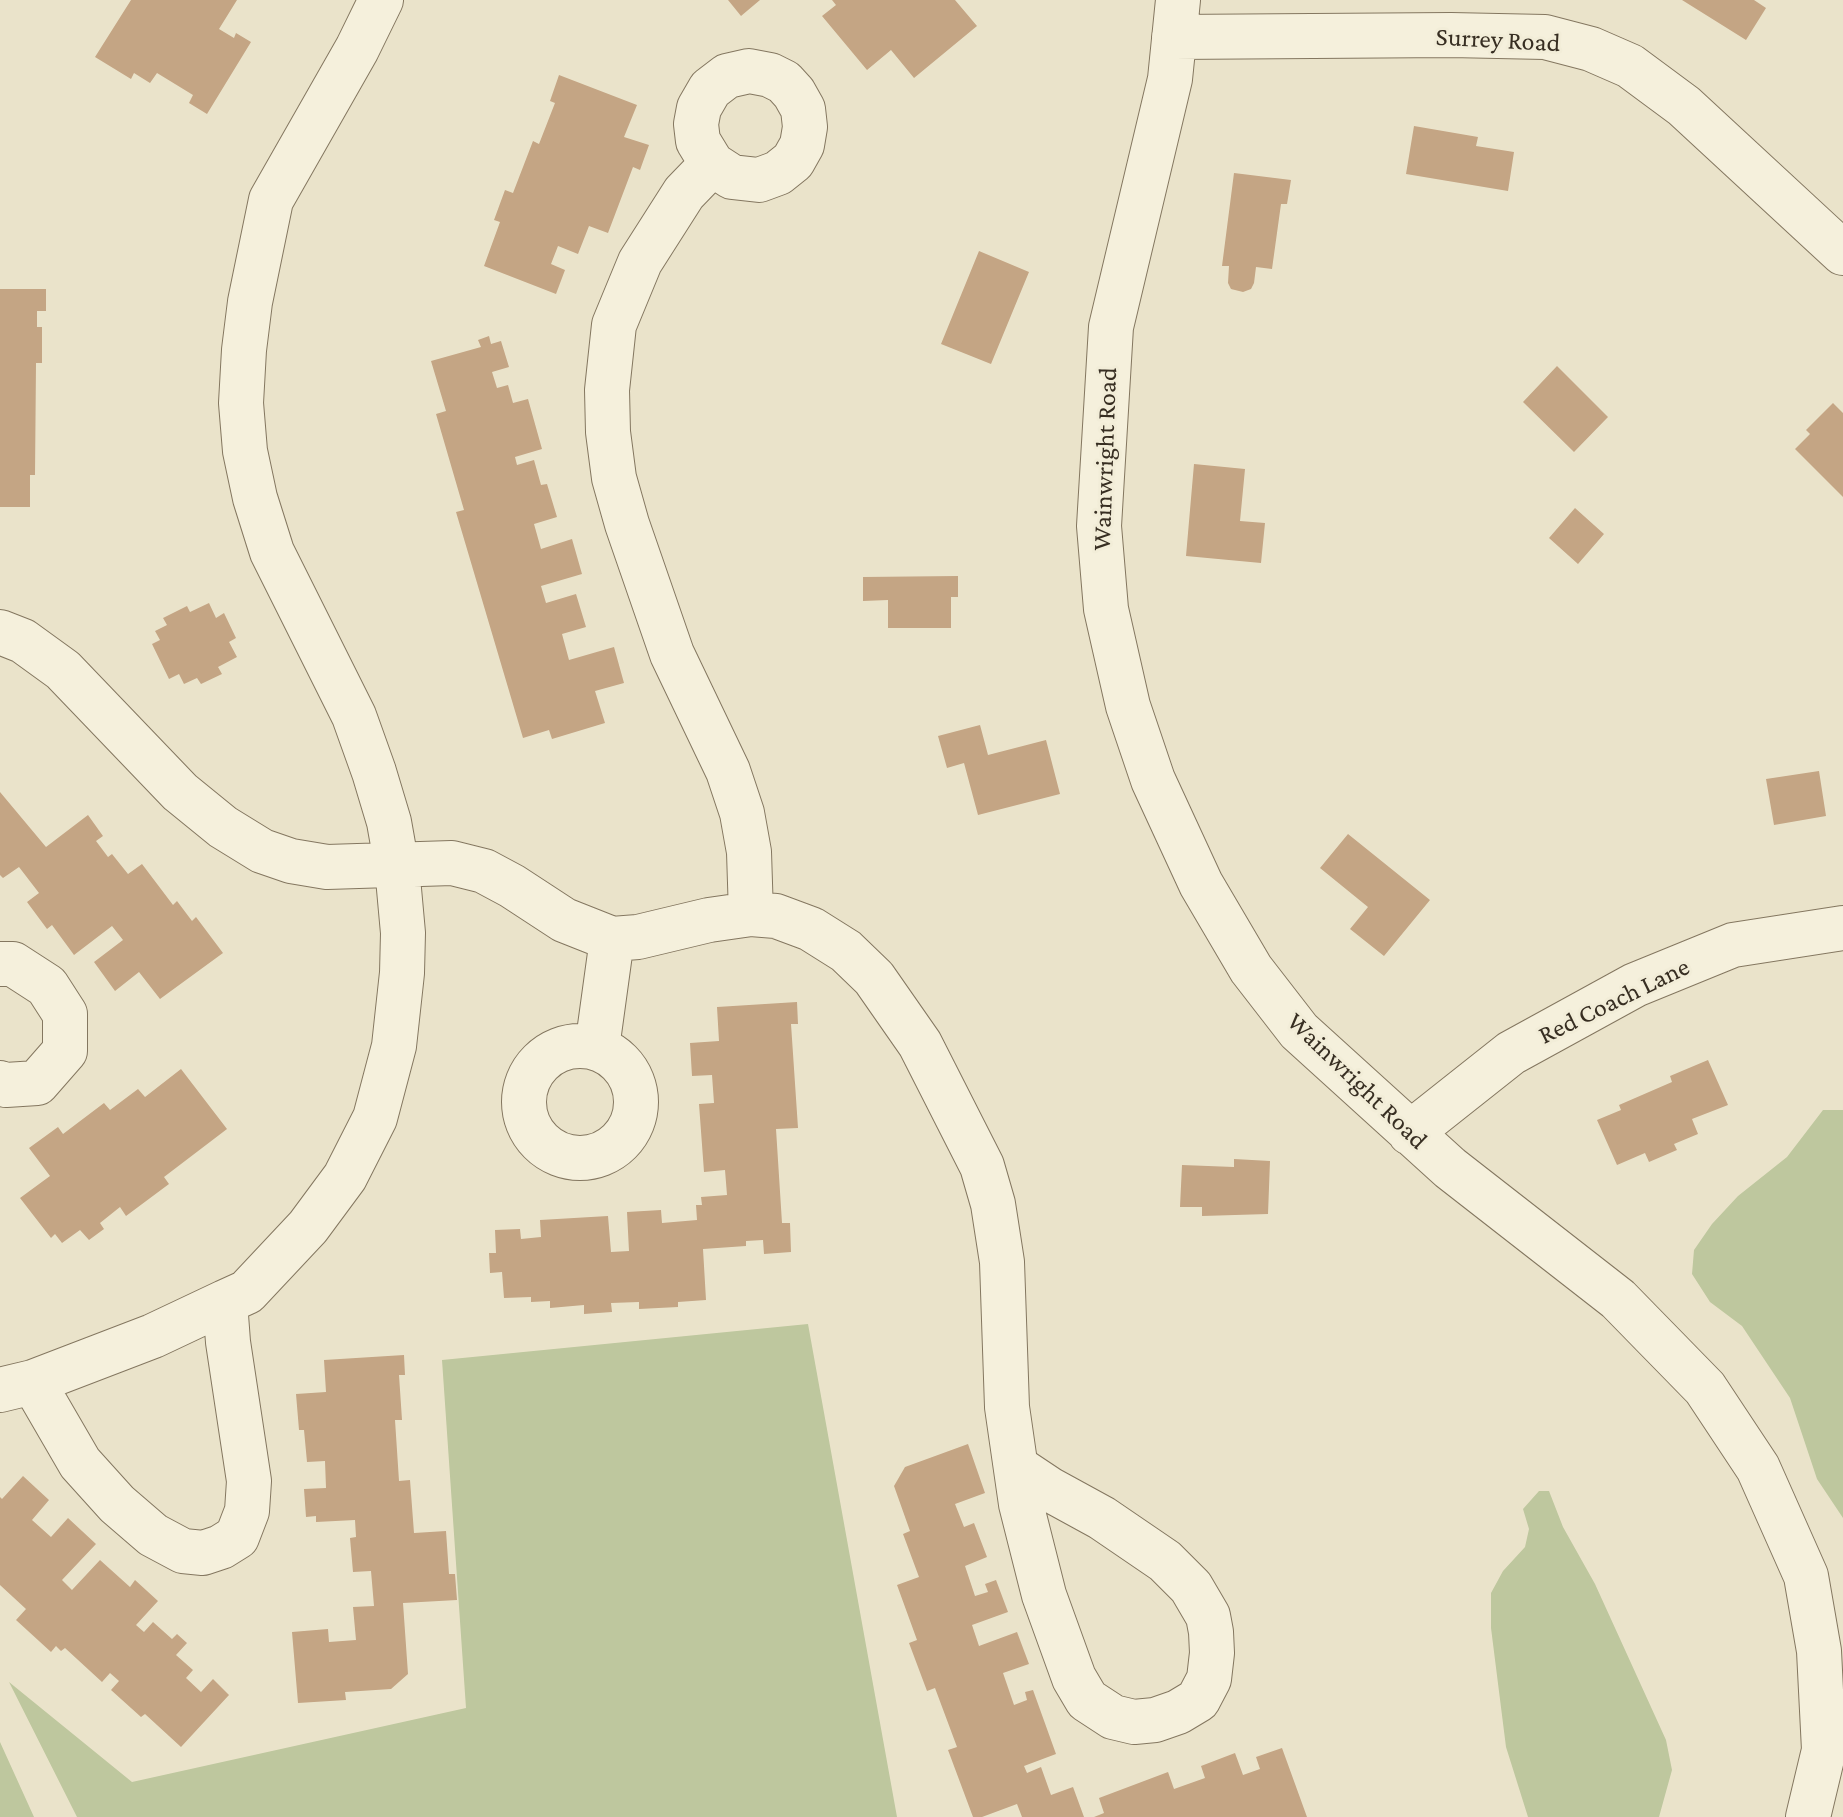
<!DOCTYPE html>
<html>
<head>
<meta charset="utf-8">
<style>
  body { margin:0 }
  canvas { display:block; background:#eae3ca }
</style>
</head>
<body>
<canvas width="1843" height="1817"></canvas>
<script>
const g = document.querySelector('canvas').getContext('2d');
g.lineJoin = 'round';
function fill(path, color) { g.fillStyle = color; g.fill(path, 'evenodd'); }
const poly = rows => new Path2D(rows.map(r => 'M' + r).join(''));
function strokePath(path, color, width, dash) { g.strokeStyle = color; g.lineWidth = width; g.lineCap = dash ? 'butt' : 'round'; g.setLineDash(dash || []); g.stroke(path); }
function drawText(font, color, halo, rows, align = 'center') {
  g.font = font + ' "Crimson Pro",serif'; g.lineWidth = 6; g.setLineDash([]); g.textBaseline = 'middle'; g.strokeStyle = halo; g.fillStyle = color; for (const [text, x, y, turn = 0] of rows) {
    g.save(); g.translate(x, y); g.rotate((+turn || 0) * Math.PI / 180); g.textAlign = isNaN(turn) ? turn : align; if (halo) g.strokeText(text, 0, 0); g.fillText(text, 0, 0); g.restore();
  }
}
fill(poly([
  [1823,1110,1843,1110,1843,1518,1817,1479,1790,1398,1742,1326,1710,1302,1692,1274,1694,1250,1712,1224,1738,1196,1787,1157],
  [808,1324,897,1817,77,1817,9,1682,132,1782,466,1708,442,1360],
  [1539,1491,1549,1491,1563,1527,1595,1584,1666,1740,1672,1770,1659,1817,1528,1817,1506,1747,1491,1628,1491,1593,1503,1571,1525,1547,1529,1529,1523,1509],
  [0,1742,34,1817,0,1817]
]), '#bec79e');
fill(poly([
  [131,0,237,0,219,29,234,38,236,33,251,42,207,114,189,103,193,95,157,73,150,83,134,73,131,79,95,57],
  [728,0,760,0,741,16],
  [832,0,955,0,977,26,914,78,891,50,867,70,822,16,836,5],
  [1682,0,1754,0,1766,8,1746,40],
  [559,75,637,105,624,137,649,145,640,170,633,167,608,233,589,226,578,254,558,246,551,264,565,270,556,294,484,266,500,222,494,220,505,190,513,193,533,141,539,144,555,103,550,101],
  [1414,126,1478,137,1476,146,1514,152,1508,191,1406,174],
  [1234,173,1291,180,1287,204,1281,204,1272,269,1256,267,1254,283,1251,289,1243,292,1231,289,1228,283,1229,266,1222,266],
  [979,251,1029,272,991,364,941,344],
  [0,289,46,289,46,311,37,311,37,327,42,327,42,363,36,363,35,475,30,475,30,507,0,507],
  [489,336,491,344,501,341,509,367,492,372,497,388,508,385,513,403,528,399,542,449,515,457,517,465,534,460,541,485,547,484,557,517,534,524,541,549,572,539,582,574,541,586,546,603,576,594,586,627,562,634,569,660,614,647,624,683,595,691,605,723,552,739,549,730,523,738,456,512,464,510,436,414,446,411,431,361,481,347,478,340],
  [1557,366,1608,417,1574,452,1523,402],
  [1833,403,1843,413,1843,497,1795,449,1810,434,1806,430],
  [1194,464,1245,469,1240,521,1265,523,1261,563,1186,556],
  [1575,508,1604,534,1578,564,1549,538],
  [958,576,958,597,951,597,951,628,888,628,888,600,863,601,863,577],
  [209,603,216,618,224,613,236,638,229,642,237,657,218,667,222,674,201,684,197,678,184,684,179,674,169,679,152,644,160,640,155,631,167,625,163,618,187,606,190,612],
  [980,725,988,755,1046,740,1060,794,978,815,964,763,947,768,938,736],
  [1819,771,1826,816,1774,825,1766,779],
  [0,792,46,847,88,815,103,836,96,841,108,857,112,854,128,874,142,864,173,905,177,901,192,921,196,917,223,953,160,999,139,972,115,991,94,962,123,940,112,926,74,955,52,925,47,929,27,902,39,893,19,867,3,878,0,875],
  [1348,834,1430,900,1384,956,1350,929,1368,907,1320,868],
  [797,1002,798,1024,791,1024,798,1128,776,1129,782,1223,790,1223,791,1252,764,1254,763,1240,746,1241,746,1246,703,1249,706,1300,678,1302,678,1307,639,1309,639,1302,611,1303,612,1312,584,1314,584,1305,550,1308,550,1301,531,1302,531,1297,504,1298,502,1272,490,1273,489,1253,496,1253,495,1230,520,1229,521,1239,541,1237,540,1220,608,1216,611,1252,629,1251,627,1212,661,1210,662,1223,697,1220,696,1205,702,1205,701,1197,727,1195,725,1170,704,1172,699,1104,714,1103,712,1075,692,1076,690,1043,719,1041,717,1007],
  [1708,1060,1728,1105,1692,1119,1698,1134,1674,1144,1677,1150,1649,1162,1645,1153,1617,1165,1597,1120,1621,1110,1619,1105,1672,1082,1670,1076],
  [181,1069,227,1129,164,1177,169,1184,126,1216,120,1207,100,1223,104,1229,89,1240,80,1230,62,1243,55,1234,51,1238,20,1198,50,1176,29,1148,58,1127,63,1134,104,1103,110,1110,138,1089,145,1097],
  [1234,1159,1270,1161,1268,1214,1202,1216,1202,1207,1180,1207,1182,1165,1234,1167],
  [404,1355,405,1375,399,1375,402,1420,395,1420,399,1481,410,1480,414,1533,446,1531,449,1574,455,1574,457,1600,403,1603,408,1674,391,1689,345,1692,346,1700,298,1703,292,1632,328,1629,329,1642,356,1640,353,1607,374,1606,371,1571,353,1572,350,1538,356,1537,355,1520,316,1522,316,1516,306,1517,304,1489,326,1488,325,1461,307,1462,304,1430,299,1430,296,1394,326,1392,324,1360],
  [968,1444,985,1493,955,1504,964,1527,974,1523,987,1557,965,1566,975,1596,988,1592,985,1584,996,1580,1008,1612,972,1625,979,1646,1017,1632,1029,1664,1003,1673,1014,1705,1027,1700,1025,1692,1033,1690,1056,1754,1024,1766,1027,1773,1041,1767,1051,1795,1073,1787,1084,1817,1022,1817,1017,1804,982,1817,973,1817,948,1750,957,1747,935,1688,927,1691,909,1643,917,1640,897,1585,919,1577,903,1534,910,1531,894,1486,905,1467],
  [23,1476,49,1500,32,1520,51,1537,68,1518,96,1544,62,1580,72,1590,100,1560,130,1587,135,1580,158,1601,136,1625,144,1632,153,1622,172,1639,177,1634,187,1643,176,1655,193,1670,186,1678,201,1692,213,1679,229,1695,181,1747,145,1714,141,1717,111,1690,119,1681,110,1673,102,1682,65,1648,61,1651,56,1646,51,1652,16,1620,26,1609,0,1585,0,1497,2,1499],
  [1282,1748,1307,1817,1094,1817,1104,1813,1099,1798,1168,1772,1174,1789,1205,1778,1201,1766,1235,1753,1243,1775,1260,1769,1256,1757]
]), '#c4a584');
const minor = poly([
  [1178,0,1170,79,1111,327,1099,526,1106,609,1128,706,1153,780,1201,884,1251,969,1299,1031,1450,1168,1618,1299,1705,1388,1758,1468,1806,1576,1819,1651,1824,1750,1808,1817],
  [1174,37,1451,35,1545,37,1591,49,1630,66,1684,106,1843,253],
  [0,632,23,641,63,670,180,792,223,827,262,851,291,861,327,867,452,863,484,871,512,886,564,920,612,939],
  [751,914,776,916,811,929,846,951,874,978,920,1044,982,1166,993,1204,1002,1262,1007,1407,1021,1504,1044,1595,1074,1678,1087,1700,1113,1717,1134,1722,1155,1720,1178,1712,1198,1700,1209,1679,1212,1653,1211,1632,1208,1616,1191,1587,1165,1561,1102,1518,1049,1489,1016,1467],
  [0,964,13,964,47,986,65,1014,65,1051,37,1083,6,1085,0,1083],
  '524 1102a56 56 0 1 1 112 0a56 56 0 1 1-112 0Z',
  [597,1048,612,939,638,937,709,920,751,914,749,852,742,813,728,771,672,654,627,524,614,478,608,432,607,390,614,325,640,262,684,193,712,164,732,177,759,180,778,173,793,161,802,145,805,127,803,109,794,93,784,82,770,75,749,71,727,76,710,89,699,108,696,124,698,141,712,164],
  [1410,1133,1511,1053,1635,985,1733,945,1843,928],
  [225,1302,247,1292,308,1227,345,1177,375,1118,394,1046,402,973,403,933,397,867,389,822,374,772,354,716,272,552,255,498,245,451,241,403,244,350,250,302,271,200,357,49,381,0],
  [0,1390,33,1382,153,1336,225,1302,228,1342,249,1481,247,1511,237,1537,221,1547,203,1553,183,1551,153,1535,117,1504,80,1463,33,1382]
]);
strokePath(minor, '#847760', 46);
strokePath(minor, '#f5f0dc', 44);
drawText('26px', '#372e22', '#f2edd8', [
  ["Surrey Road",1498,40,3],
  ["Wainwright Road",1105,459,-88],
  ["Red Coach Lane",1614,1001,-26],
  ["Wainwright Road",1357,1081,44]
]);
</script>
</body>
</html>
